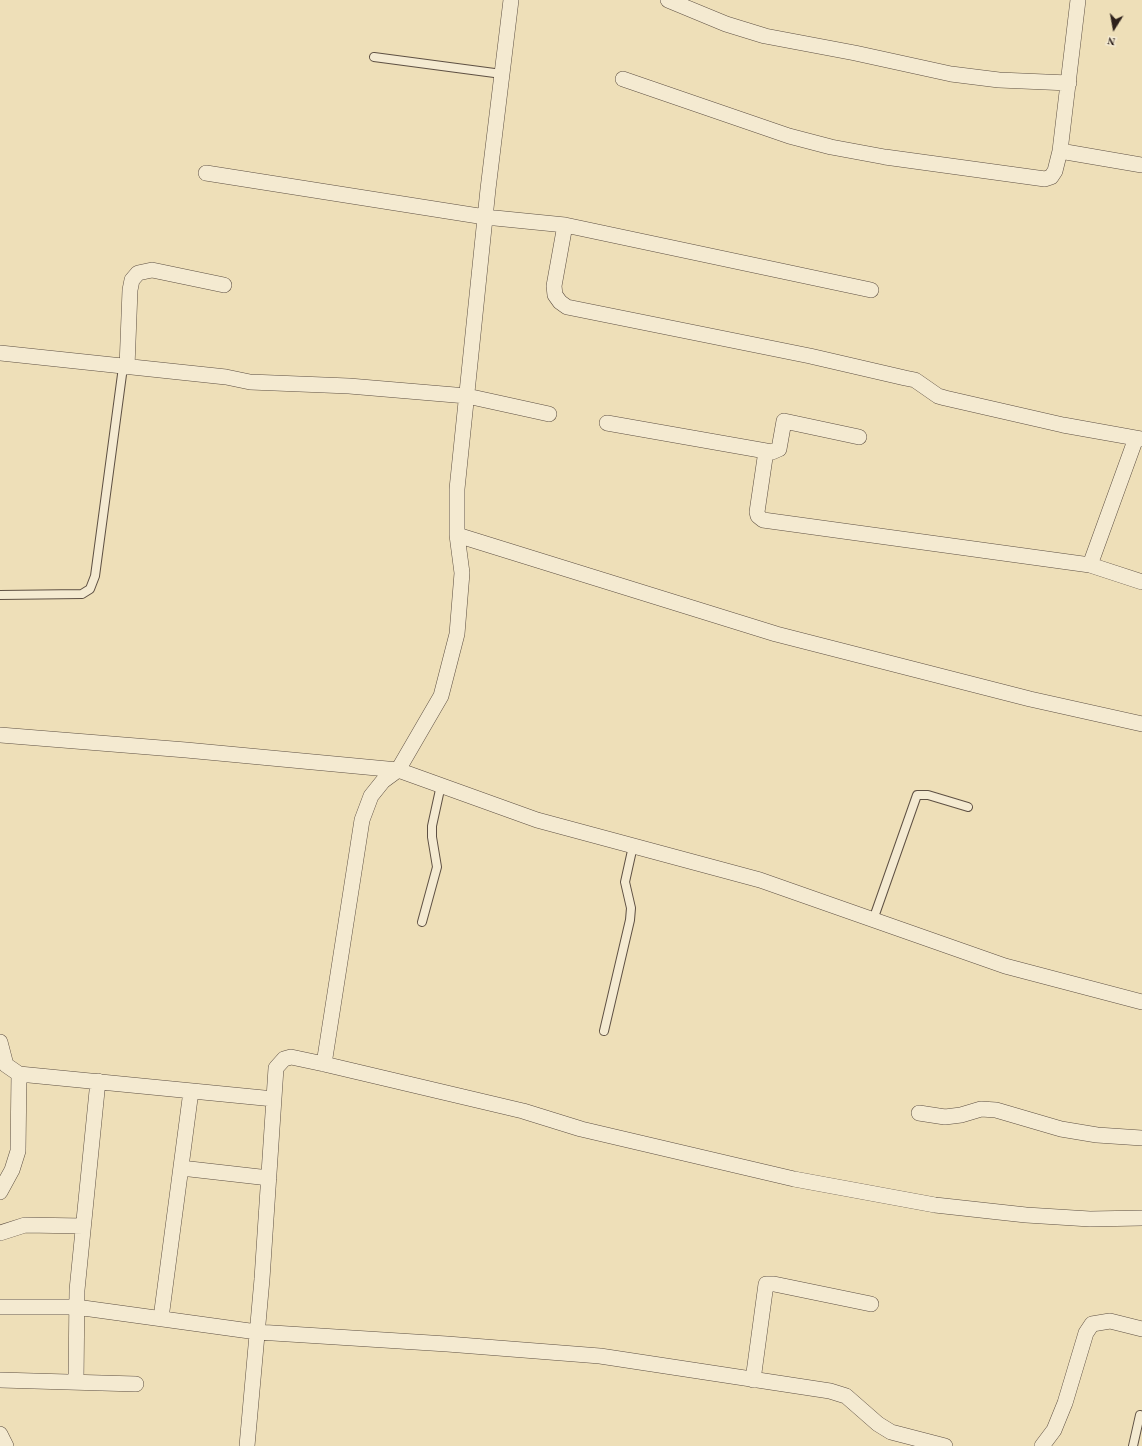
<!DOCTYPE html>
<html>
<head>
<meta charset="utf-8">
<style>
  body { margin:0 }
  #map { position:relative; width:1142px; height:1446px; overflow:hidden; background:#eedfb8; font-family:"Old Standard TT",serif }
  canvas { display:block }
  .north { position:absolute; left:1094px; top:8px; width:40px; height:40px; -webkit-text-stroke:3px #f4ead1; paint-order:stroke; rotate:191deg; font-size:11px; font-weight:700; line-height:16px; text-align:center; color:#2e211c }
  .north::after { content:''; display:block; margin:auto; width:14px; height:18px; background:#2e211c; clip-path:polygon(50% 0,100% 100%,50% 72%,0 100%) }
</style>
</head>
<body>
<div id="map">
<canvas width="1142" height="1446"></canvas>
<div class="north">N</div>
</div>
<script>
const g = document.querySelector('canvas').getContext('2d');
g.lineJoin = 'round';
const poly = rows => new Path2D(rows.map(r => 'M' + r).join(''));
function strokePath(path, color, width, dash) { g.strokeStyle = color; g.lineWidth = width; g.lineCap = dash ? 'butt' : 'round'; g.setLineDash(dash || []); g.stroke(path); }
const lane = poly([
  [374,57,502,74],
  [0,595,82,594,90,589,95,576,123,367],
  [873,920,917,795,928,795,968,807],
  [422,922,437,867,432,837,432,826,441,785],
  [604,1031,630,920,631,908,625,882,633,846],
  [1133,1446,1140,1415]
]);
const street = poly([
  [668,0,726,24,765,36,855,53,951,74,999,80,1069,83],
  [623,79,789,136,831,147,885,157,1045,179,1051,177,1055,171,1060,151,1078,0],
  [1060,151,1142,165],
  [206,173,485,217,565,225,554,286,555,295,560,302,567,307,810,356,905,378,915,380,938,396,945,398,1063,425,1142,439],
  [565,225,871,290],
  [0,353,226,377,250,382,349,386,467,396,549,414],
  [127,367,130,290,132,280,138,273,152,270,224,285],
  [607,423,766,451,757,512,758,516,763,520,1090,565,1142,582],
  [766,451,772,452,779,449,784,421,859,437],
  [457,535,776,634,1030,699,1142,724],
  [1090,565,1136,438],
  [0,735,186,750,398,770,537,820,760,880,1005,966,1142,1002],
  [0,1042,6,1065,19,1074,274,1099],
  [324,1064,362,820,371,796,383,781,398,770,441,696,457,634,462,573,457,535,457,489,488,189,511,0],
  [919,1113,945,1117,961,1115,981,1109,996,1110,1061,1129,1097,1135,1142,1138],
  [181,1168,269,1178],
  [0,1192,12,1170,18,1151,19,1074],
  [0,1233,25,1225,83,1226],
  [0,1307,76,1307,257,1332,447,1344,600,1356,830,1391,846,1396,878,1424,891,1432,945,1446],
  [161,1318,191,1091],
  [0,1380,136,1384],
  [753,1380,766,1284,774,1284,871,1304],
  [76,1382,77,1290,98,1081],
  [0,1434,6,1446],
  [247,1446,262,1279,276,1068,284,1059,291,1057,324,1064,523,1111,581,1129,794,1179,935,1205,1026,1215,1090,1219,1142,1218],
  [1042,1446,1054,1430,1065,1403,1086,1333,1092,1324,1110,1321,1142,1329]
]);
strokePath(lane, '#5e5043', 10);
strokePath(street, '#5e5043', 16);
strokePath(lane, '#f4ead1', 8);
strokePath(street, '#f4ead1', 15);
</script>
</body>
</html>
